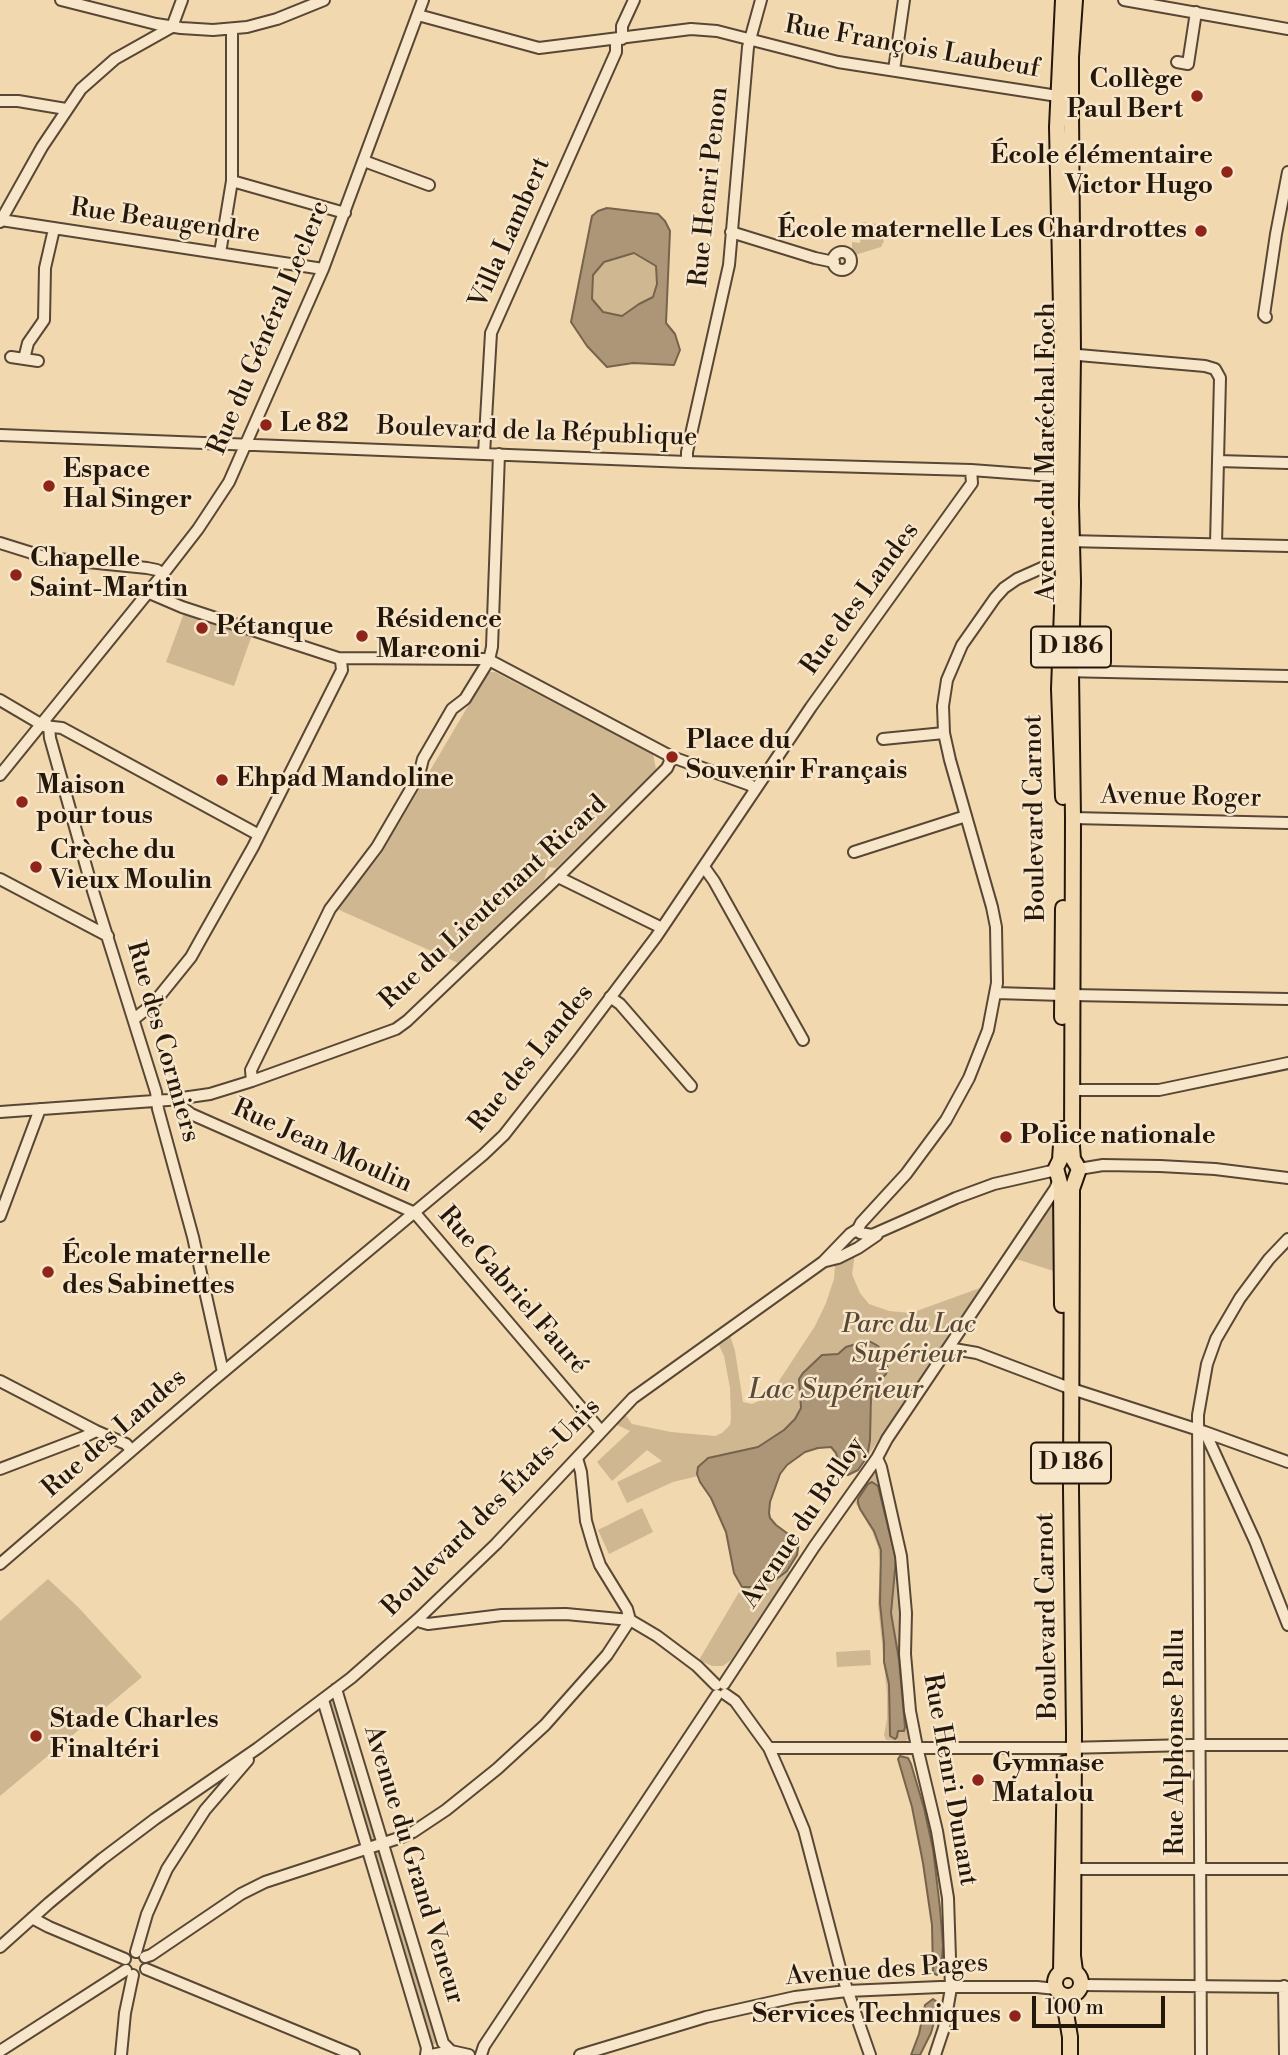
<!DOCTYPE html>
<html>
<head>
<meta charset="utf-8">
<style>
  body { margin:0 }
  #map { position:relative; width:1288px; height:2055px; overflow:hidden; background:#f2d8ae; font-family:"Libre Bodoni",serif }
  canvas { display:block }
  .scale { position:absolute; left:1032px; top:1996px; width:133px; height:32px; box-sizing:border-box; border:4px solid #24170c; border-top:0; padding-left:9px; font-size:21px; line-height:24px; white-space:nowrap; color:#24170c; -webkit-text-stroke:5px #f7e6ca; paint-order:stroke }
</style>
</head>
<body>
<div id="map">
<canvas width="1288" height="2055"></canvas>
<div class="scale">100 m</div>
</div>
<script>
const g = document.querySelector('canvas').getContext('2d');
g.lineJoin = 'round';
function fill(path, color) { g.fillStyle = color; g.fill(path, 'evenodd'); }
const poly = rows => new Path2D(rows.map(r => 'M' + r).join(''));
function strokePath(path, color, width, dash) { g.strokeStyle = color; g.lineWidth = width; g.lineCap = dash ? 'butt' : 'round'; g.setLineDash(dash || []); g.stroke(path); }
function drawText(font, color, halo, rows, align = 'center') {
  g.font = font + ' "Libre Bodoni",serif'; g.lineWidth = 5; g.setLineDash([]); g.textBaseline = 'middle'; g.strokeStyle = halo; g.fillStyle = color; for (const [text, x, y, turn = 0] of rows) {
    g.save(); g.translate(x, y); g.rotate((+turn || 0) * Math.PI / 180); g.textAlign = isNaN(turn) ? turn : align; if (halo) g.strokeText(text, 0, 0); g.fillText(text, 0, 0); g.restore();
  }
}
fill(poly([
  [862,222,878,224,884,241,881,247,855,255,852,249,852,242,860,243],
  [634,253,656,266,657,284,653,297,639,304,622,316,603,312,592,299,593,275,604,262],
  [184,613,252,635,234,686,166,662],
  [488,672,495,672,653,754,656,769,556,868,549,867,544,880,458,963,337,909,381,854],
  [1057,1196,1057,1272,1016,1259],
  [855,1254,852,1274,860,1293,869,1304,889,1311,911,1313,980,1288,867,1457,869,1448,869,1422,872,1407,871,1397,874,1387,886,1374,888,1369,871,1342,867,1342,846,1347,838,1354,822,1355,803,1372,800,1377,801,1408,797,1417,787,1428,768,1442,758,1447,705,1459,698,1467,698,1476,673,1482,627,1503,617,1482,662,1461,647,1450,612,1481,597,1462,630,1431,613,1423,624,1413,632,1424,671,1432,715,1436,722,1433,730,1425,731,1419,730,1388,724,1356,718,1343,730,1335,735,1351,743,1402,752,1404,761,1400,777,1384,815,1326,826,1303,834,1279,835,1265],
  [873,1474,877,1474,879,1477,897,1568,903,1688,910,1738,905,1741,886,1740,884,1735,887,1719,887,1694,878,1605,880,1564,878,1547,872,1531,855,1502],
  [642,1508,653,1532,609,1554,598,1530],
  [787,1571,790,1572,731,1660,723,1666,712,1666,699,1660,742,1587,774,1581],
  [48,1579,79,1608,142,1677,0,1796,0,1621],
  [870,1650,871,1665,837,1667,836,1652],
  [331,1698,333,1698,378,1836,376,1842,370,1842,328,1702],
  [377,1851,382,1852,441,2042,430,2045,374,1855]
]), '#cfb792');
const water = poly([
  [607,208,658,214,665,221,670,231,666,323,675,334,680,350,674,365,633,363,607,367,587,346,571,322,592,216,598,211,607,208],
  [634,253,656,266,657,284,653,297,639,304,622,316,603,312,592,299,593,275,604,262,634,253],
  [863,1342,871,1342,878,1346,882,1352,888,1369,886,1374,874,1387,871,1397,870,1440,867,1457,858,1470,848,1475,842,1475,836,1453,831,1447,818,1448,805,1452,787,1465,780,1474,770,1502,769,1513,770,1518,776,1525,799,1542,797,1555,787,1571,774,1581,757,1587,742,1587,734,1573,726,1532,711,1498,700,1482,697,1474,698,1467,708,1458,758,1447,784,1430,795,1419,801,1408,799,1379,803,1373,822,1355,838,1354,846,1347,863,1342],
  [872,1482,878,1486,896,1559,891,1613,899,1660,905,1727,904,1731,898,1731,897,1737,895,1739,890,1736,889,1684,884,1662,884,1643,880,1603,881,1550,874,1531,860,1509,858,1503,858,1499,868,1484,872,1482],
  [900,1756,908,1758,911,1764,924,1808,933,1849,940,1908,943,1946,941,1969,937,1975,933,1973,932,1925,923,1863,912,1807,898,1759,900,1756],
  [933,1999,937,2002,938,2008,931,2033,920,2055,911,2055,919,2034,925,2005,933,1999]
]);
fill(water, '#ac9677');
strokePath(water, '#76634c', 2);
const minor = poly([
  [61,0,156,24,181,28,213,30,247,27,277,19,324,0],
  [1124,0,1288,29],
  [418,15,539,48,691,29,717,31,838,62,1064,97],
  [172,27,182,0],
  [622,39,622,26,634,0],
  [1177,62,1188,64,1196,12],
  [894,70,904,0],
  [0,101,18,101,66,109],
  [364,161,429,185],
  [232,181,345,213],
  [1,220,323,269],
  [0,222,42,147,81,89,115,59,172,27],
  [731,232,815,258,834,262],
  '833 261a9 9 0 1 1 18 0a9 9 0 1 1-18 0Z',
  [220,253,232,181,232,29],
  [1266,317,1264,315,1276,234,1288,172],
  [1067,354,1205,366,1215,369,1220,378,1216,544],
  [11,357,38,361],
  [24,359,28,343,44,320,45,268,54,229],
  [0,435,687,462,971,470,1065,477],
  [484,454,491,333,616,52,616,40],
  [1218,461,1288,463],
  [687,462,687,452,729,265,748,47,761,0],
  [1067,541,1288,546],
  [0,543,48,558,147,568,157,570,163,574],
  [338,658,483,659,489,660,672,757,750,785,755,789],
  [1063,671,1288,676],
  [0,700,44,726,62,728,259,835],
  [49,726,50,738,93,891,156,1092,158,1109,193,1237,223,1372],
  [883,739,944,733],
  [0,775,163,574,198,529,229,482,323,269,423,0],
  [1073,818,1288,823],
  [854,852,966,816],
  [704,867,714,881,803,1040],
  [558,877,662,928],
  [0,879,108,936],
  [996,993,1062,995],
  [1072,995,1288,999],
  [610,997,620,1004,691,1086],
  [134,1019,153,1004,191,957,201,939,253,847,342,670,341,661,338,658,182,607,147,592],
  [252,1081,251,1070,330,909,377,847,419,775,423,759,452,709,465,699,489,660,492,647,499,454],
  [1072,1090,1159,1090,1288,1063],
  [179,1099,182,1107,191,1114,415,1213,601,1431],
  [0,1112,168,1100,210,1094,252,1081,396,1029,407,1021,558,877,667,768,672,757],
  [1079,1169,1103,1165,1160,1166,1215,1169,1288,1178],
  [0,1216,40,1109],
  [858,1229,860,1233,872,1235,956,1198,994,1184,1056,1170],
  [826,1261,838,1258,858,1248,877,1235],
  [948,1348,977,1353,1072,1389,1205,1432,1288,1462],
  [0,1381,96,1431,126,1444,131,1450],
  [1205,1432,1255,1541,1288,1625],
  [577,1458,581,1472,586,1521,593,1545,600,1565,627,1609,630,1620],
  [877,1458,881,1467,901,1556,906,1613,905,1654,910,1711,917,1747,937,1831,948,1898,951,1988,944,2028,935,2055],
  [0,1469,84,1437,96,1431],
  [0,1564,210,1383,483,1155,504,1135,570,1051,656,937,811,707,972,483,971,470],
  [418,1619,421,1622,428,1624,502,1615,566,1614,630,1620,657,1636,697,1666,716,1685],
  [724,1684,814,1547,877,1458,887,1439,1055,1189,1059,1179],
  [336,1689,443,2043,451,2051],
  [725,1694,735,1701,769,1748,787,1789,804,1830,841,1972,870,2055],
  [323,1700,427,2048,426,2055],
  [769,1748,1065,1748,1191,1745,1288,1745],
  [1073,1869,1288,1869],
  [32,1918,49,1927,125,1959],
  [0,1947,49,1903,102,1859,155,1819,258,1748,351,1678,418,1619,496,1544,633,1398,823,1262,850,1234,858,1229,861,1223,906,1174,946,1120,969,1078,988,1030,997,983,996,927,992,907,950,760,944,733,943,706,947,680,962,645,995,598,1004,588,1017,579,1044,567,1070,562],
  [136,1952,147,1914,167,1869,205,1810,248,1760],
  [145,1957,151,1955,241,1894,265,1882,399,1838,413,1832,446,1810,497,1769,545,1725,607,1655,630,1620],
  [146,1969,354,2055],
  [1081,1985,1288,1987],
  [1284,1986,1285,2055],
  [0,2051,126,1970],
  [121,2055,125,2013,133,1975],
  [431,2055,451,2051,469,2055],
  [481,2055,484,2046,717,1695],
  [580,2055,706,2017,795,1997,847,1991,940,1987,1037,1987,1056,1989],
  [1201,2055,1198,1415,1207,1364,1216,1339,1240,1298,1269,1259,1288,1239]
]);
const major = poly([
  [1075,0,1071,57,1071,113,1073,354,1071,505,1073,582,1071,672,1073,818,1072,1147,1073,1159,1079,1169,1072,1189,1072,1198,1071,1489,1074,1733,1073,1956,1075,1971],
  [1063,797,1059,689,1063,581,1059,460,1062,398,1060,378,1062,353,1057,127,1063,0],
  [1062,1017,1063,908],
  [1062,1305,1061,1187,1056,1168,1060,1160,1062,1129],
  '1055 1983a13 13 0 1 1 26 0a13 13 0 1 1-26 0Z',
  [1061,1971,1065,1763],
  [1063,1995,1070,2037,1070,2055]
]);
strokePath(minor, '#584734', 14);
strokePath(major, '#24170c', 18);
strokePath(minor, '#f7e6ca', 10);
strokePath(major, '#f2d8ae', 14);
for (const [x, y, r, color] of [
  [1197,96,7,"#8f2418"],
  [1227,172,7,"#8f2418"],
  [1201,231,7,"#8f2418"],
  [266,425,7,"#8f2418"],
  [49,486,7,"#8f2418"],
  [16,575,7,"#8f2418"],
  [202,628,7,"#8f2418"],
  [362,636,7,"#8f2418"],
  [672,757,7,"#8f2418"],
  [222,780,7,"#8f2418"],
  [22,802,7,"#8f2418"],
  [36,867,7,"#8f2418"],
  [1006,1137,7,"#8f2418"],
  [48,1272,7,"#8f2418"],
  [36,1736,7,"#8f2418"],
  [978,1780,7,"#8f2418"],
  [1015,2016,7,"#8f2418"]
]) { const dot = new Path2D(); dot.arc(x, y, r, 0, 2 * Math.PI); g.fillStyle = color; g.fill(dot); strokePath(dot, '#f7e6ca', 2.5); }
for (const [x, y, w] of [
  [1071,647,80],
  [1071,1463,80]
]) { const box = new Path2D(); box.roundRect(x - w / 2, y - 20.5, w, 41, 5); g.fillStyle = '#f7e6ca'; g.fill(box); strokePath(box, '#24170c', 2); }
drawText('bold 24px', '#24170c', null, [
  ["D 186",1071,647],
  ["D 186",1071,1463]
]);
drawText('26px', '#24170c', '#f7e6ca', [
  ["Rue François Laubeuf",912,48,10],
  ["Rue Henri Penon",710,187,-84],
  ["Rue Beaugendre",165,222,8],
  ["Villa Lambert",511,233,-66],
  ["Rue du Général Leclerc",270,328,-67],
  ["Boulevard de la République",537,433,2],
  ["Avenue du Maréchal Foch",1048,452,-90],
  ["Rue des Landes",861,599,-54],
  ["Avenue Roger",1181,798,1],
  ["Boulevard Carnot",1036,818,-91],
  ["Rue du Lieutenant Ricard",494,903,-43],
  ["Rue des Cormiers",162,1042,74],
  ["Rue des Landes",532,1059,-51],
  ["Rue Jean Moulin",322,1147,24],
  ["Rue Gabriel Fauré",512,1291,49],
  ["Rue des Landes",115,1434,-41],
  ["Boulevard des États-Unis",492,1508,-45],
  ["Avenue du Belloy",804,1523,-56],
  ["Boulevard Carnot",1048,1616,-91],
  ["Rue Alphonse Pallu",1177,1742,-90],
  ["Rue Henri Dunant",949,1780,80],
  ["Avenue du Grand Veneur",413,1865,73],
  ["Avenue des Pages",887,1971,-4]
]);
drawText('bold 26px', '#24170c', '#f7e6ca', [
  ["Collège",1183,81,"right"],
  ["Paul Bert",1183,111,"right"],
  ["École élémentaire",1213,157,"right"],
  ["Victor Hugo",1213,187,"right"],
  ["École maternelle Les Chardrottes",1187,231,"right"],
  ["Le 82",280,425],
  ["Espace",63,471],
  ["Hal Singer",63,501],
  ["Chapelle",30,560],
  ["Saint-Martin",30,590],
  ["Résidence",376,621],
  ["Marconi",376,651],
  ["Pétanque",216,628],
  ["Place du",686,742],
  ["Souvenir Français",686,772],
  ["Ehpad Mandoline",236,780],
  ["Maison",36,787],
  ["pour tous",36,817],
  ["Crèche du",50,852],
  ["Vieux Moulin",50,882],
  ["Police nationale",1020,1137],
  ["École maternelle",62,1257],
  ["des Sabinettes",62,1287],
  ["Stade Charles",50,1721],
  ["Finaltéri",50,1751],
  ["Gymnase",992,1765],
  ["Matalou",992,1795],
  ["Services Techniques",1001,2016,"right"]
], 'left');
drawText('italic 26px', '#574734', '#f7e6ca', [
  ["Parc du Lac",909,1326],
  ["Supérieur",909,1356]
]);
drawText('italic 28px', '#5a4a37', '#f7e6ca', [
  ["Lac Supérieur",836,1391]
]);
</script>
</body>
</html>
